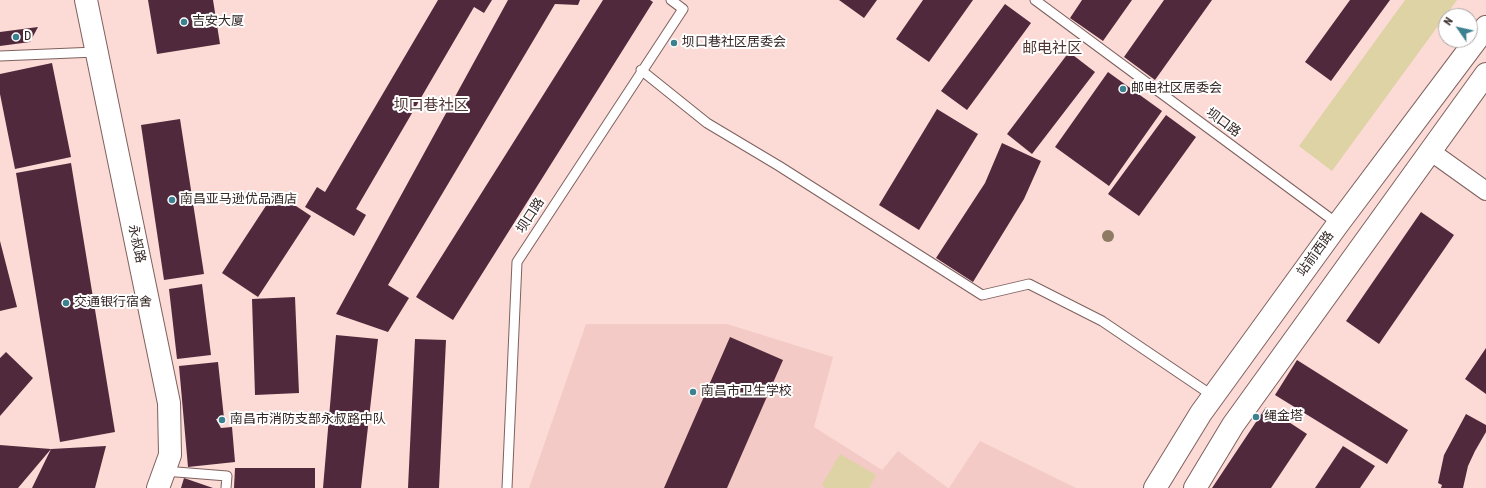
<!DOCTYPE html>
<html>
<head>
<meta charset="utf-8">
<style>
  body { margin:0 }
  #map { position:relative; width:1486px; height:488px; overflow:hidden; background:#fcdad6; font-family:"Roboto Condensed",sans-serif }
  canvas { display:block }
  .north { position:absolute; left:1438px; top:8px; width:40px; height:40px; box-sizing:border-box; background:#fff; border:1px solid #ada9a8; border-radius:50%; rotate:304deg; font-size:11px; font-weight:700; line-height:16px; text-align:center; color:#332725 }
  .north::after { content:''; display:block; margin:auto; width:14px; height:18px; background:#3c818f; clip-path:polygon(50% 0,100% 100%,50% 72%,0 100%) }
</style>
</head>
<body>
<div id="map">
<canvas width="1486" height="488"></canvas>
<div class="north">N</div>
</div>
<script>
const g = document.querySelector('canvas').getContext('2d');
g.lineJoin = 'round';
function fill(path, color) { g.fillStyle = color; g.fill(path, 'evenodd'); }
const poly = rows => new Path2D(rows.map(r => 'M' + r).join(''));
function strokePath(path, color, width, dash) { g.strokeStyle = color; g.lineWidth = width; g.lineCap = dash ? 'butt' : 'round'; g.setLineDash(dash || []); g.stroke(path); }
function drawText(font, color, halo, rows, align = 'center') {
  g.font = font + ' "Roboto Condensed","Noto Sans SC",sans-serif'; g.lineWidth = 4; g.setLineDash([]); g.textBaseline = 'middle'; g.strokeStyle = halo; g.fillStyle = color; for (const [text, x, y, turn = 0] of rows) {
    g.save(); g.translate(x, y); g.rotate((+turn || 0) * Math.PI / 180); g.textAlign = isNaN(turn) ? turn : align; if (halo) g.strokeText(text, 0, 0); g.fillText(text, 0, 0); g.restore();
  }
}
fill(poly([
  [586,324,727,324,833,357,814,427,882,470,898,451,948,488,529,488],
  [980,441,1076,488,949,488]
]), '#f3cac5');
fill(poly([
  [1405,0,1457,0,1332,171,1299,146],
  [840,454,876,475,869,488,826,488,822,485]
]), '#ded3a5');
fill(poly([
  [148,0,213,0,220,44,157,54],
  [438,0,492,0,484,13,474,7,356,209,366,215,354,236,305,207,317,187,325,192],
  [508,0,580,0,578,5,555,4,388,285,409,298,388,332,336,314],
  [603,0,650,0,653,2,453,320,416,297],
  [839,0,877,0,864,18],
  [923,0,973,0,929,62,896,39],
  [1082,0,1132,0,1103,41,1070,18],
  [1164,0,1212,0,1155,80,1124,57],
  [1350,0,1390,0,1331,81,1305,62],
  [1005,4,1031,23,967,110,941,91],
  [38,27,30,42,0,46,0,32],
  [1069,52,1095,72,1032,154,1007,134],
  [52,63,71,157,15,169,0,94,0,74],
  [1108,72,1162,111,1109,186,1055,147],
  [937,109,978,134,919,230,879,205],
  [1166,115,1196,137,1139,216,1108,194],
  [180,119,204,274,164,280,141,125],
  [1002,143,1041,161,1024,199,973,282,936,258,985,183],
  [71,163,115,432,60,442,16,173],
  [275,192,311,216,258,297,222,273],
  [1421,212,1454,235,1379,344,1346,321],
  [0,241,17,307,0,311],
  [202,284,211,355,177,359,169,289],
  [295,297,299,393,255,395,252,299],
  [336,335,378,339,361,488,323,488],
  [730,337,783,360,727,488,664,488],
  [415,339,446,340,439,488,408,488],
  [1486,348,1486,394,1465,379],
  [6,352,33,378,0,416,0,358],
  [1297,360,1408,430,1387,464,1275,395],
  [218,362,224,418,216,419,221,428,232,427,235,462,188,467,179,366],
  [1266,407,1307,434,1271,488,1212,488],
  [1466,414,1486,425,1486,432,1475,451,1468,466,1463,488,1441,488,1442,485,1438,483,1444,455],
  [0,445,51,449,18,488,0,488],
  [106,446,95,488,32,488,51,449],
  [1343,446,1375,466,1360,488,1315,488],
  [235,468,315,468,315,488,234,488],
  [184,478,213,488,181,488]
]), '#502a3c');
const service = poly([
  [1035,0,1338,224],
  [0,56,96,52],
  [641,70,707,123,779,166,982,295,1029,284,1102,321,1213,396],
  [164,471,227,476,226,488],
  [507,488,517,262,683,9,671,0]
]);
const minor = poly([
  [1430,151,1486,191]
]);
const tertiary = poly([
  [86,0,169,403,170,455,158,488]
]);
const secondary = poly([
  [1155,488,1201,413,1338,224,1486,27],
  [1195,488,1233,425,1486,74]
]);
strokePath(service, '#7e615e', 11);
strokePath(minor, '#7e615e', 20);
strokePath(tertiary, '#7e615e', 24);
strokePath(secondary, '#7e615e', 24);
strokePath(service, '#fff', 9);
strokePath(minor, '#fff', 18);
strokePath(tertiary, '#fff', 22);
strokePath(secondary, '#fff', 22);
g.fillStyle = '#8f7b64';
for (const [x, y] of [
  [1108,236]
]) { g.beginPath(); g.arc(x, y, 6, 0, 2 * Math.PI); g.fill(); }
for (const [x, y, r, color] of [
  [184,22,4,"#3c818f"],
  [16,37,4,"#3c818f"],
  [674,43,4,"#3c818f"],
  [1123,89,4,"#3c818f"],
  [172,200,4,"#3c818f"],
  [66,303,4,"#3c818f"],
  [693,392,4,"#3c818f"],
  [1256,417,4,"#3c818f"],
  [222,420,4,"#3c818f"]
]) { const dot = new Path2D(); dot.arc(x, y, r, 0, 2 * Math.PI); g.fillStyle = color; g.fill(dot); strokePath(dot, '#fff', 1.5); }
drawText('13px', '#332725', '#fff', [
  ["吉安大厦",192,22],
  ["D",24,37],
  ["坝口巷社区居委会",682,43],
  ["邮电社区居委会",1131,89],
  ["南昌亚马逊优品酒店",180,200],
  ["交通银行宿舍",74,303],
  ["南昌市卫生学校",701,392],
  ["绳金塔",1264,417],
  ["南昌市消防支部永叔路中队",230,420]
], 'left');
drawText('13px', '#332725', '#fff', [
  ["坝口路",1223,123,36],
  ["坝口路",531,216,-57],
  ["永叔路",136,244,78],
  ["站前西路",1316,254,-54]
]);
drawText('15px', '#503633', '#fff', [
  ["邮电社区",1052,49],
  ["坝口巷社区",431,106]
]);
</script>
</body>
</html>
